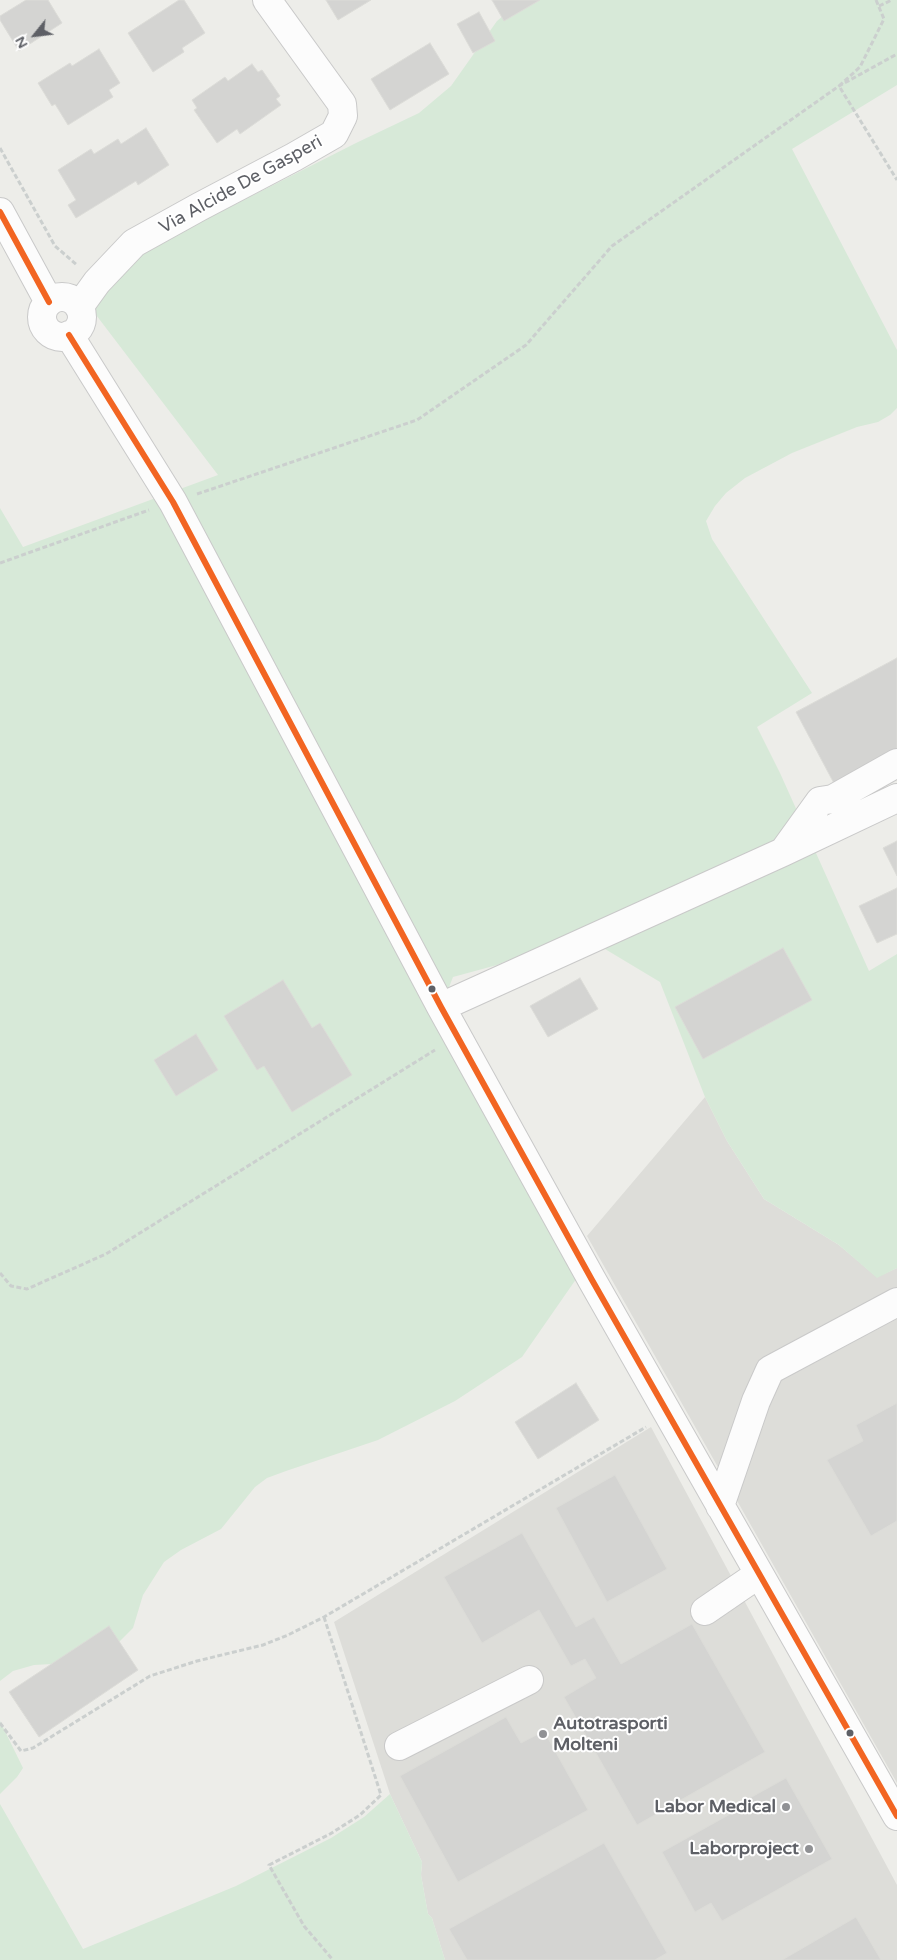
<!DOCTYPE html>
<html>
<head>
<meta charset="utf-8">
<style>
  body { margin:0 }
  #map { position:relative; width:897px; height:1960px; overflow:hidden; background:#edede9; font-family:"Varela Round",sans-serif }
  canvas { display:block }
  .north { position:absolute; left:10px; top:10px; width:50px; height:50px; -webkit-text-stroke:4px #fff; paint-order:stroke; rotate:241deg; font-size:14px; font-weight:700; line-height:20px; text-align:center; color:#5e6066 }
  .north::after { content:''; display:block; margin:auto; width:18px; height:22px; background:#5e6066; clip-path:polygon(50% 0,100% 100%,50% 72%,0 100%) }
</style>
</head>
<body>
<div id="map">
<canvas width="897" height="1960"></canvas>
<div class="north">N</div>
</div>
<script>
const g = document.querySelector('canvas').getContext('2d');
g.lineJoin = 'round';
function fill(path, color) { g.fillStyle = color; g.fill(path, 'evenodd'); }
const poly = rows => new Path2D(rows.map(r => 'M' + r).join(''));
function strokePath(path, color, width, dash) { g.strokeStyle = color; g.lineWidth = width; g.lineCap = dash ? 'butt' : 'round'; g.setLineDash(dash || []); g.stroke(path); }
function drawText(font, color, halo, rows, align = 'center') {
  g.font = font + ' "Varela Round",sans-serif'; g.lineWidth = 4; g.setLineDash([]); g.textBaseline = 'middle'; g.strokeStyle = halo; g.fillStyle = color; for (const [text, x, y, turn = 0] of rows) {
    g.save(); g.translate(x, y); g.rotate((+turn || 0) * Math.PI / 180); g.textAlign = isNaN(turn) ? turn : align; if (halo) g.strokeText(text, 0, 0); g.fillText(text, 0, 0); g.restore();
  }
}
fill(poly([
  [705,1097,727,1141,764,1199,839,1245,877,1277,897,1268,897,1783,587,1236],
  [651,1427,897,1885,897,1960,445,1960,432,1918,428,1914,421,1875,422,1862,390,1794,334,1622]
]), '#ddddd9');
fill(poly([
  [522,0,897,0,897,85,792,149,897,350,897,408,890,415,878,422,857,427,792,453,745,478,726,493,715,506,706,521,712,539,812,693,757,727,780,773,869,971,897,954,897,1268,877,1278,839,1245,764,1199,727,1141,705,1097,660,982,600,946,583,929,497,965,453,977,442,1005,581,1272,522,1357,455,1401,378,1440,286,1471,267,1478,255,1487,221,1529,181,1550,164,1562,143,1595,133,1628,109,1652,71,1663,34,1665,13,1671,0,1681,0,508,23,547,218,475,74,286,356,143,419,113,451,86,497,21],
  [0,1721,23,1768,17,1777,0,1794],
  [390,1794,422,1862,421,1875,428,1914,432,1918,445,1960,0,1960,0,1804,83,1949,236,1886,331,1838,364,1817]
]), '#d7e9d8');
const building = poly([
  [26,0,48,0,62,23,19,51,0,20,0,16,26,0],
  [179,0,184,0,205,33,182,48,184,52,153,72,128,33,179,0],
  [326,0,371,0,338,20,326,0],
  [492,0,540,0,504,21,492,0],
  [479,12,495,41,473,53,457,24,479,12],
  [430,43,449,74,390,110,371,79,430,43],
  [99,49,120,83,109,90,113,97,68,125,55,104,52,106,38,83,70,63,72,66,99,49],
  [252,64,258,72,262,70,280,96,276,99,281,105,240,134,237,129,217,143,194,110,197,108,192,100,225,77,228,81,252,64],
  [146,128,169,165,138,185,136,181,76,218,68,205,76,200,58,170,91,149,94,154,118,139,121,144,146,128],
  [897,658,897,757,837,789,796,712,897,658],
  [897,841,897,876,883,848,897,841],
  [897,888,897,934,877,943,859,906,897,888],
  [783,948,812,1000,703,1059,675,1007,783,948],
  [580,978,598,1009,548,1037,530,1006,580,978],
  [283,980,312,1028,320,1023,352,1075,292,1112,264,1066,257,1070,224,1016,283,980],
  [196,1034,218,1070,176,1096,154,1060,196,1034],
  [576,1383,599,1420,538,1459,515,1422,576,1383],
  [897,1403,897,1521,871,1536,827,1460,863,1441,856,1425,897,1403],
  [615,1475,667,1569,607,1602,556,1508,615,1475],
  [522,1533,576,1627,594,1617,621,1664,692,1624,765,1752,637,1825,564,1697,596,1678,585,1659,571,1666,539,1610,482,1643,444,1577,522,1533],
  [109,1626,138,1670,39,1737,9,1692,109,1626],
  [506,1717,521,1743,544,1731,588,1810,458,1882,400,1776,506,1717],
  [786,1778,832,1859,722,1921,711,1903,695,1912,662,1852,750,1803,748,1799,786,1778],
  [604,1843,667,1953,655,1960,467,1960,449,1929,604,1843],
  [856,1917,881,1960,782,1960,856,1917]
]);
fill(building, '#d4d4d2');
strokePath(building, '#dcdcd8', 1);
const minor = poly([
  [0,212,49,302],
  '42 317a20 20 0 1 1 40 0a20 20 0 1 1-40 0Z',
  [79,307,97,282,134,243,199,207,294,157,334,134,343,116,342,104,267,0],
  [69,335,173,502,441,1007,592,1280,897,1816],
  [784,851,820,801,833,799,897,763],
  [441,1007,783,852,897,798],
  [720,1506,756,1401,770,1370,897,1302],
  [705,1611,759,1574],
  [399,1746,529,1680]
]);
strokePath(minor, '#c9c9c9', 30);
strokePath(poly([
  [876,0,884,19,860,67,839,86,897,180],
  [879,6,892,0],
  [0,148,55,246,77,265],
  [197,494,417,420,526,345,612,246,839,86,897,54],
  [0,563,149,510],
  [0,1273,11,1286,27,1289,106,1254,435,1050],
  [324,1617,381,1795,360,1815,330,1834,269,1865,304,1926,333,1960],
  [0,1723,21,1751,33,1748,150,1676,197,1661,263,1645,288,1635,324,1617,646,1427]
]), '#cbcfce', 3, [5, 2.5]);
strokePath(minor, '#fcfcfc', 28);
strokePath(poly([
  [0,212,49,302],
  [69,335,173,502,441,1007,592,1280,897,1816]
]), '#f26522', 6);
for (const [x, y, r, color] of [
  [432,989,4.5,"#5e6066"],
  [850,1733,4.5,"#5e6066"],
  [543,1734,5,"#909194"],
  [786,1807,5,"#909194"],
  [809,1849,5,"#909194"]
]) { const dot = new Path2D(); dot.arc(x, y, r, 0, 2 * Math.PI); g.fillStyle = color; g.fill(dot); strokePath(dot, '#fff', 2); }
drawText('18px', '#5e6066', '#fff', [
  ["Via Alcide De Gasperi",241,185,-29]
]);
drawText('bold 18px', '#5e6066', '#fff', [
  ["Autotrasporti",553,1724,"left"],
  ["Molteni",553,1745,"left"],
  ["Labor Medical",776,1807],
  ["Laborproject",799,1849]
], 'right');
</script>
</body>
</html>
